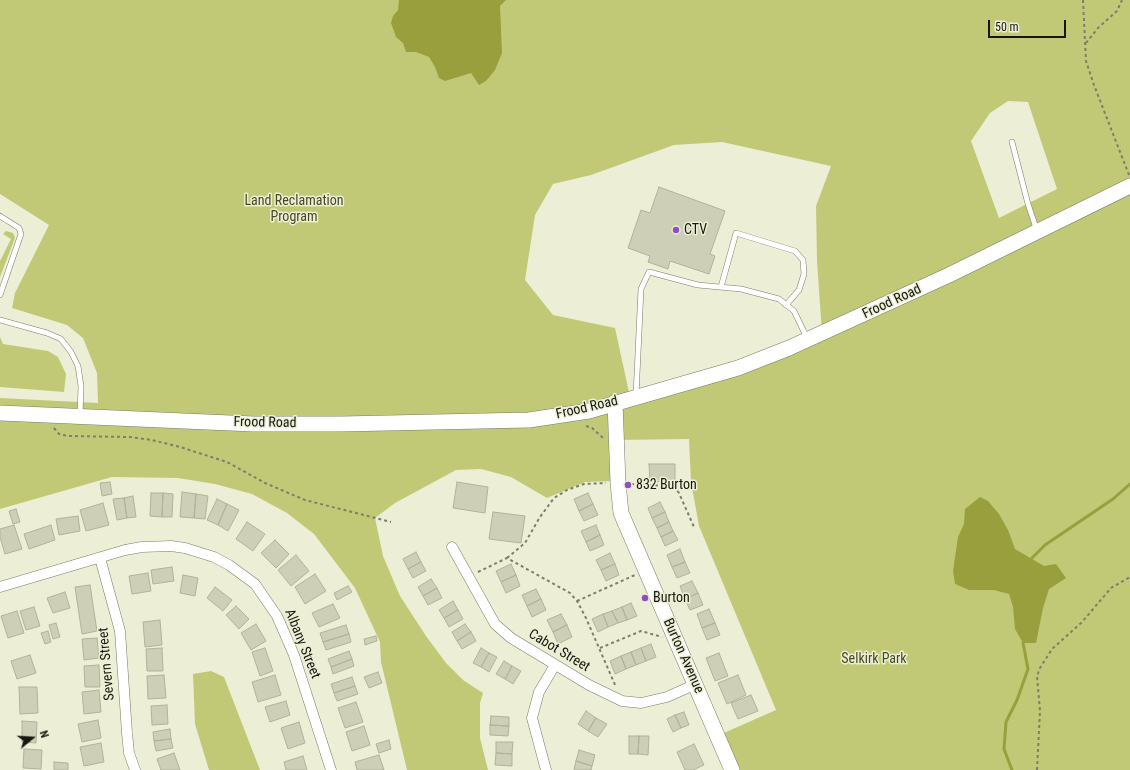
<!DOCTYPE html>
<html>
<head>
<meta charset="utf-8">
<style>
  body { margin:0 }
  #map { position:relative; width:1130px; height:770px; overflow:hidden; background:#ecefd5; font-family:"Roboto Condensed",sans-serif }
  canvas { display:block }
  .north { position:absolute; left:12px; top:718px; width:40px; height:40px; -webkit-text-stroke:3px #ecefd5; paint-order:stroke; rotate:72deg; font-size:11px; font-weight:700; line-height:16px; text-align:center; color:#16170e }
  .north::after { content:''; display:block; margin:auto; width:14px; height:18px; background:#16170e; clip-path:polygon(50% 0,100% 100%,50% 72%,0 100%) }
  .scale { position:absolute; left:988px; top:20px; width:78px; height:18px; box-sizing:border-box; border:2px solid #16170e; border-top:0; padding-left:5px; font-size:12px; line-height:14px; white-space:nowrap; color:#16170e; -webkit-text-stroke:3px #ecefd5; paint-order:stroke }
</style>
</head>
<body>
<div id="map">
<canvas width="1130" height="770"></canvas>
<div class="north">N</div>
<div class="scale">50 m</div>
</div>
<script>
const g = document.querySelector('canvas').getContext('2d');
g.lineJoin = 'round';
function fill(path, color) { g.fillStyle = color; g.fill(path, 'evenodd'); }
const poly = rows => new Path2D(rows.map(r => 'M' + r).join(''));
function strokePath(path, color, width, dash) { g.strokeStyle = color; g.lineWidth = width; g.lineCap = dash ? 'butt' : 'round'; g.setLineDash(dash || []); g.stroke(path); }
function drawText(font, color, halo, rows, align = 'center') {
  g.font = font + ' "Roboto Condensed",sans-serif'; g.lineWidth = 3; g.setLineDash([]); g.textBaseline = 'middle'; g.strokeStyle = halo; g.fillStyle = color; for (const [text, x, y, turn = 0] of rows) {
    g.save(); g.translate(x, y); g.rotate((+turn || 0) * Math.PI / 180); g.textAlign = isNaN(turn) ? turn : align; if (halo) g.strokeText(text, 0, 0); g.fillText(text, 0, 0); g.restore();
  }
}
fill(poly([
  [0,0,1130,0,1130,770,732,770,717,736,776,710,699,526,691,482,689,439,615,440,617,481,585,482,547,498,511,477,481,469,456,470,395,503,375,518,383,556,400,596,426,636,446,663,463,680,483,693,480,703,480,738,488,770,407,770,381,662,380,642,355,588,314,534,287,513,252,494,215,484,178,478,112,477,0,509,0,398,98,403,97,373,83,338,67,325,12,308,15,293,49,225,0,194],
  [1008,101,1028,102,1057,189,999,218,971,141,990,113],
  [722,142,831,166,816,206,817,261,822,333,630,397,615,328,553,315,525,280,535,215,553,184,591,175,674,145],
  [6,231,13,233,15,238,0,277,0,261,11,239,3,234],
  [0,337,3,344,48,351,58,357,66,374,64,392,0,387],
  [211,671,224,677,260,770,209,770,195,724,193,674]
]), '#c2c976');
fill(poly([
  [399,0,506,0,500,6,502,53,495,70,486,81,479,85,471,73,445,81,439,78,435,67,429,57,416,52,406,52,403,43,396,37,391,23,393,16,398,10],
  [980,497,988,501,999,514,1008,530,1015,549,1044,566,1056,564,1066,578,1049,589,1043,608,1036,643,1023,643,1015,629,1013,607,1009,594,994,590,969,590,955,584,953,571,958,537,964,524,965,509]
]), '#989f3c');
strokePath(poly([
  [1032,558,1045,545,1113,499,1130,484],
  [1012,770,1004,749,1006,722,1017,700,1028,669,1023,643]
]), '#989f3c', 3);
const building = poly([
  [659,187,725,211,710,254,715,256,709,274,670,261,668,269,648,262,650,256,628,248,641,210,650,213,659,187],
  [649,464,675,464,675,481,650,482,649,464],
  [110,482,112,494,102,496,100,483,110,482],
  [457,482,488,487,485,513,453,508,457,482],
  [182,492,196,494,194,518,180,517,182,492],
  [151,493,163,493,162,517,150,516,151,493],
  [163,493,173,494,172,517,162,517,163,493],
  [588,493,593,504,579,511,574,499,588,493],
  [196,494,208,496,205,519,194,518,196,494],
  [133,496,136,517,127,518,124,498,133,496],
  [124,498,127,518,117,520,113,499,124,498],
  [217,499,227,504,218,525,207,520,217,499],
  [660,502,665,512,652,518,648,508,660,502],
  [103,503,109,525,86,531,80,510,103,503],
  [227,504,239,510,228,531,218,525,227,504],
  [593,504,598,515,584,521,579,511,593,504],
  [16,509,20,522,13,524,9,511,16,509],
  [493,512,525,516,521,543,489,539,493,512],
  [665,512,669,522,657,528,652,518,665,512],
  [78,516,80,531,59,535,56,519,78,516],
  [247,522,265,534,253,551,236,539,247,522],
  [669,522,673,531,661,537,657,528,669,522],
  [14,525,22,549,5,554,0,537,0,529,14,525],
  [51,525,55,540,29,549,24,534,51,525],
  [596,525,600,535,586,542,581,531,596,525],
  [673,531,678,540,665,546,661,537,673,531],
  [600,535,604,545,590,551,586,542,600,535],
  [275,540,289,554,276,568,261,553,275,540],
  [680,549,685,562,672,567,667,555,680,549],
  [416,552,421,562,408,569,403,559,416,552],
  [610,553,615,564,601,570,596,560,610,553],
  [296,555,309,571,291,586,278,570,296,555],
  [421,562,426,571,413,578,408,569,421,562],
  [685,562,690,573,677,578,672,567,685,562],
  [511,564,516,575,501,582,496,571,511,564],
  [615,564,619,575,606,581,601,570,615,564],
  [172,567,174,581,153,584,151,570,172,567],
  [148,573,151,591,132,594,129,576,148,573],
  [315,574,326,591,305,604,295,587,315,574],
  [183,575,198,578,195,596,180,593,183,575],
  [516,575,520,586,506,593,501,582,516,575],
  [431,579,437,588,423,596,418,587,431,579],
  [692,581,698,593,685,599,680,586,692,581],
  [90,585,97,631,82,634,75,587,90,585],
  [348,586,352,592,337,600,334,593,348,586],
  [215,587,232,600,223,611,207,598,215,587],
  [437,588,442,598,428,605,423,596,437,588],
  [536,589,541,599,527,606,522,595,536,589],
  [65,592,70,608,53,613,47,598,65,592],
  [698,593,703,605,690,610,685,599,698,593],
  [541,599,546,610,532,617,527,606,541,599],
  [453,601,458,610,444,618,439,610,453,601],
  [631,603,637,616,627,620,622,607,631,603],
  [333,604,340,618,319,627,312,613,333,604],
  [236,606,249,619,239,629,226,615,236,606],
  [34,607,40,626,26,630,20,611,34,607],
  [622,607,627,620,618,623,612,611,622,607],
  [709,609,715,623,702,628,697,614,709,609],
  [458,610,463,619,449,627,444,618,458,610],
  [17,611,24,633,8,638,1,616,17,611],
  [612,611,618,623,608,627,603,614,612,611],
  [561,614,567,625,553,632,547,620,561,614],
  [603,614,608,627,598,632,592,619,603,614],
  [160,620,162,645,145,647,143,622,160,620],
  [56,623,60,637,53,639,49,625,56,623],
  [715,623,720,635,707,640,702,628,715,623],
  [256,624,266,641,251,650,241,633,256,624],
  [465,624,471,632,457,641,452,632,465,624],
  [346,625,349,634,323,642,320,633,346,625],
  [567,625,572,637,558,644,553,632,567,625],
  [48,631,51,642,45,644,41,633,48,631],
  [471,632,476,641,462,649,457,641,471,632],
  [349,634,351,642,326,650,323,642,349,634],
  [376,636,377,641,365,645,364,639,376,636],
  [97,638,99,658,84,660,82,639,97,638],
  [651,644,656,657,646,661,641,648,651,644],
  [162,648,163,671,147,671,146,649,162,648],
  [265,648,273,671,260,676,252,652,265,648],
  [481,648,489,653,481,667,473,663,481,648],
  [641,648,646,661,636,665,631,652,641,648],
  [349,651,352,659,331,667,328,659,349,651],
  [631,652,636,665,626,669,621,656,631,652],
  [489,653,497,657,489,672,481,667,489,653],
  [719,653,728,676,715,681,706,658,719,653],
  [30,655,36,673,17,679,11,661,30,655],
  [621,656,626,669,615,674,610,661,621,656],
  [352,659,354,666,333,674,331,667,352,659],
  [504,661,512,666,505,679,496,674,504,661],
  [99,665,100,687,85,687,84,666,99,665],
  [512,666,521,671,513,684,505,679,512,666],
  [378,672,382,683,369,688,364,677,378,672],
  [164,675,166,698,148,699,147,676,164,675],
  [275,675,281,695,258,702,252,682,275,675],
  [738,675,746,695,727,704,718,683,738,675],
  [352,677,355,686,334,693,331,684,352,677],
  [355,686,358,694,337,701,334,693,355,686],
  [19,687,37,687,38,713,20,714,19,687],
  [99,690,101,712,84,714,82,692,99,690],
  [751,695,758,711,738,719,731,703,751,695],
  [286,701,290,715,270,722,265,707,286,701],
  [356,702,363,722,345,728,338,708,356,702],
  [167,705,168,724,152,725,151,706,167,705],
  [586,711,596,718,588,731,578,724,586,711],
  [684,712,689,725,681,728,675,715,684,712],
  [675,715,681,728,673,732,667,719,675,715],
  [491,716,509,717,509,726,490,725,491,716],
  [596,718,607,724,598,737,588,731,596,718],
  [98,720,101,738,82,742,78,724,98,720],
  [22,721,37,722,36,743,22,742,22,721],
  [299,722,305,743,288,749,281,728,299,722],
  [490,725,509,726,508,736,490,735,490,725],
  [364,726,370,745,352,751,346,732,364,726],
  [170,729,171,739,154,741,153,732,170,729],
  [629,736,639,736,638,754,629,754,629,736],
  [639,736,649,736,648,755,638,754,639,736],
  [171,739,173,748,156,751,154,741,171,739],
  [389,740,391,749,379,753,376,744,389,740],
  [496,742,513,742,512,754,496,753,496,742],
  [101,743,104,762,84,766,80,747,101,743],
  [694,744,704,765,693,770,685,770,677,752,694,744],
  [24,749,42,750,41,769,23,768,24,749],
  [579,750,595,755,592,766,576,761,579,750],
  [174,753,180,770,161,770,157,759,174,753],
  [496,753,512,754,512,766,495,765,496,753],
  [379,755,384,770,357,770,355,762,379,755],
  [303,756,307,770,286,770,284,762,303,756],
  [576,761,592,766,591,770,574,770,576,761],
  [54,762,68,763,68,770,54,770,54,762]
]);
fill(building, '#cdd0b7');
strokePath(building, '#b0b39b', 1);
const lane = poly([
  [1012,142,1028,204,1037,231],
  [0,216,19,228,21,234,0,295],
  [721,287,736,233,795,251,803,260,804,274,799,290,786,305],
  [0,320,47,333,61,339,71,352,78,366,81,386,80,415],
  [636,396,641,289,649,272,698,285,741,289,779,299,794,311,807,338]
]);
const street = poly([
  [452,547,495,624,511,638,589,685,622,701,641,703,667,697,696,684],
  [100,558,120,631,127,733,129,753,135,770],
  [0,587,125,550,142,547,171,546,185,548,214,557,229,565,255,584,277,616,294,655,331,770],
  [546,770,532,718,539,692,555,665]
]);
const secondary = poly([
  [615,402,618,483,621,513,732,770],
  [0,413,253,424,341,424,529,420,589,411,738,368,789,348,949,275,1130,186]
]);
strokePath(lane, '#7a7c66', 6);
strokePath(street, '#7a7c66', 11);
strokePath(secondary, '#7a7c66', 16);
strokePath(poly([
  [1083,0,1086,61,1094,85,1129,175],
  [1086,43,1098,28,1117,11,1122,0],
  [586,426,592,428,603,438],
  [54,428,59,434,68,436,130,437,152,440,180,447,227,462,265,483,305,500,391,522],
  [631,484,665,486,675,488,679,493,694,527],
  [507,558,525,543,540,517,554,498,567,490,584,484,606,483],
  [478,572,507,558,570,593,577,601,586,618,616,687],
  [577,601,635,575],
  [600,648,641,631,662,637],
  [1037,770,1040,711,1037,676,1040,668,1052,649,1082,622,1111,588,1130,577]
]), '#7c7e6d', 2, [3, 3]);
strokePath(lane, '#fff', 5);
strokePath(street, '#fff', 10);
strokePath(secondary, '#fff', 15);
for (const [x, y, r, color] of [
  [676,230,4,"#8f4fc4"],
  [628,485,4,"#8f4fc4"],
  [645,598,4,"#8f4fc4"]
]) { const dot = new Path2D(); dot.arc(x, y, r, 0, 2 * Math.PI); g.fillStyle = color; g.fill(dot); strokePath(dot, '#ecefd5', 1.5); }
drawText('14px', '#454920', '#ecefd5', [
  ["Land Reclamation",294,201],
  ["Program",294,217],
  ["Selkirk Park",874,659]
]);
drawText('14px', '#16170e', '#ecefd5', [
  ["CTV",684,230],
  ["832 Burton",636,485],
  ["Burton",653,598]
], 'left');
drawText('14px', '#16170e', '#ecefd5', [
  ["Frood Road",892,302,-25],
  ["Frood Road",587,408,-13],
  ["Frood Road",265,423,1],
  ["Albany Street",302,644,68],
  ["Cabot Street",559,651,31],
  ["Burton Avenue",683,656,66],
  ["Severn Street",107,664,-95]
]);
</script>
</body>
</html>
